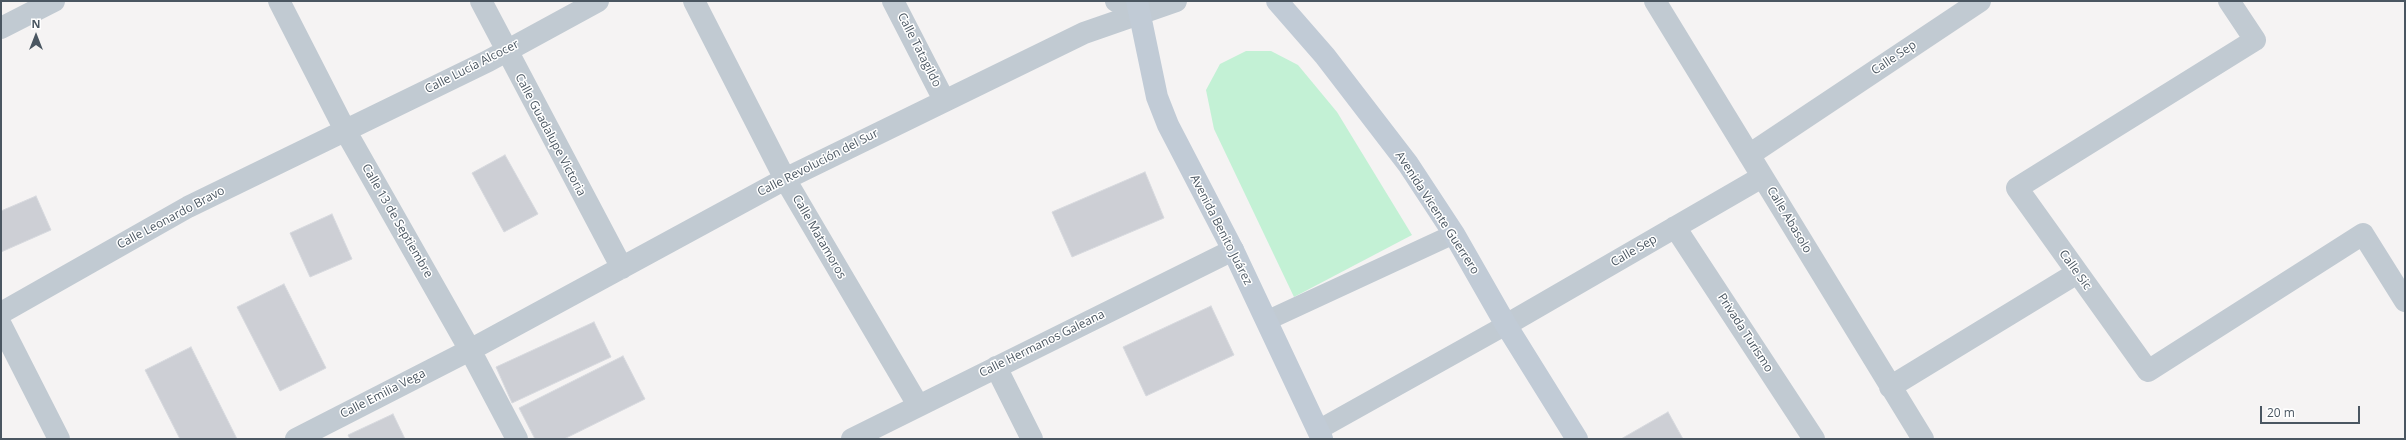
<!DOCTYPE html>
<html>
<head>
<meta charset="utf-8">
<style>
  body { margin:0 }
  #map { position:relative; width:2406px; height:440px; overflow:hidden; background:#f5f3f3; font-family:"Open Sans",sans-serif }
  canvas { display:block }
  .frame { position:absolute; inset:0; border:2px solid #4a5661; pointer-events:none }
  .north { position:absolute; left:16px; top:16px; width:40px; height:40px; -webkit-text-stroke:3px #fff; paint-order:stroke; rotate:0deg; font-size:11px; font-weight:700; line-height:16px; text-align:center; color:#4a5661 }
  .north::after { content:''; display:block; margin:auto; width:14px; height:18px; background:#4a5661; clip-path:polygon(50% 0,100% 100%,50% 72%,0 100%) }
  .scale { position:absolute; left:2260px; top:406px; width:100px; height:18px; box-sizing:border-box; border:2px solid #4a5661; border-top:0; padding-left:5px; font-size:12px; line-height:14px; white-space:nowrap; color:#4a5661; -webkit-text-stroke:3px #fff; paint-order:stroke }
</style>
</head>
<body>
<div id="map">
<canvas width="2406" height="440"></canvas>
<div class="frame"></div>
<div class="north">N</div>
<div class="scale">20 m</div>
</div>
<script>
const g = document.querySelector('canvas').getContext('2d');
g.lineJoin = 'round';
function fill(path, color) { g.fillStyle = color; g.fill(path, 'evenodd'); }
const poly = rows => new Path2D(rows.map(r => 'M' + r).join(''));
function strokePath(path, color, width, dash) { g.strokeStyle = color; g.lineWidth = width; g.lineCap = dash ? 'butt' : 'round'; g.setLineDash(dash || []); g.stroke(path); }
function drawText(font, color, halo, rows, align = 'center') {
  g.font = font + ' "Open Sans",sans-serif'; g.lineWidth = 3; g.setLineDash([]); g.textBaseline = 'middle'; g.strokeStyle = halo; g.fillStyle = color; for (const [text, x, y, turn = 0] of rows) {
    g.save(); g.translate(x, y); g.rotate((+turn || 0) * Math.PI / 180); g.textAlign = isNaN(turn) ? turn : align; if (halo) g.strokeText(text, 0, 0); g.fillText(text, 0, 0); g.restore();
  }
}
fill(poly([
  [1246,51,1271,51,1298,65,1337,112,1412,235,1294,297,1214,129,1206,90,1220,64]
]), '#c3f1d5');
const building = poly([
  [505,155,538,214,504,232,472,173,505,155],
  [1145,172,1164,218,1072,257,1052,212,1145,172],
  [36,196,51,230,1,252,1,211,36,196],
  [332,214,352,259,310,277,290,233,332,214],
  [284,284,326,368,280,391,237,307,284,284],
  [1211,306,1234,355,1146,396,1123,347,1211,306],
  [594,322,611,357,512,403,496,367,594,322],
  [191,347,237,439,180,439,145,370,191,347],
  [623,356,645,399,564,439,535,439,519,408,623,356],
  [1668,412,1683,439,1621,439,1668,412],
  [393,414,405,439,350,439,348,435,393,414]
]);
fill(building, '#cdcfd5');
strokePath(building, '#d7d9de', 1);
strokePath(poly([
  [1266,321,1454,234],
  [1318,430,1506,325]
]), '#c1cad2', 20);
strokePath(poly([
  [279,1,345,130,470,350,517,439],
  [481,1,622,268],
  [694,1,785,179,918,405],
  [893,1,944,100],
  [1655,1,1923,439],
  [2229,1,2255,40,2017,188,2148,371,2363,234,2405,301],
  [1,28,54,1],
  [1749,155,1980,1],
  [1675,227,1814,439],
  [1,313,188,207,488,61,598,1],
  [1,325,59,439],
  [1506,325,1762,177],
  [996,367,1032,439],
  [1890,387,2077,273],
  [296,439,470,350,785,179,1084,33,1176,1],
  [852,439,1233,250]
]), '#c1cad2', 22);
strokePath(poly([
  [1116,1,1140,15]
]), '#c1cad2', 22);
strokePath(poly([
  [1137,1,1157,97,1168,125,1233,250,1322,439],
  [1277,1,1325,56,1408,164,1454,234,1506,325,1577,439]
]), '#c1cbd6', 22);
drawText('12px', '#4a5661', '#fff', [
  ["Calle Tatagildo",919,50,63],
  ["Calle Sep",1894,58,-34],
  ["Calle Lucía Alcocer",472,67,-27],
  ["Calle Guadalupe Victoria",550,135,62],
  ["Calle Revolución del Sur",818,163,-27],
  ["Avenida Vicente Guerrero",1437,213,57],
  ["Calle Leonardo Bravo",171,218,-28],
  ["Calle Abasolo",1789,220,59],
  ["Calle 13 de Septiembre",397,221,60],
  ["Avenida Benito Juárez",1221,230,63],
  ["Calle Matamoros",819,237,60],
  ["Calle Sep",1634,251,-30],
  ["Calle Sic",2075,270,54],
  ["Privada Turismo",1745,333,57],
  ["Calle Hermanos Galeana",1042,344,-26],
  ["Calle Emilia Vega",383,394,-27]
]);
</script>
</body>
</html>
